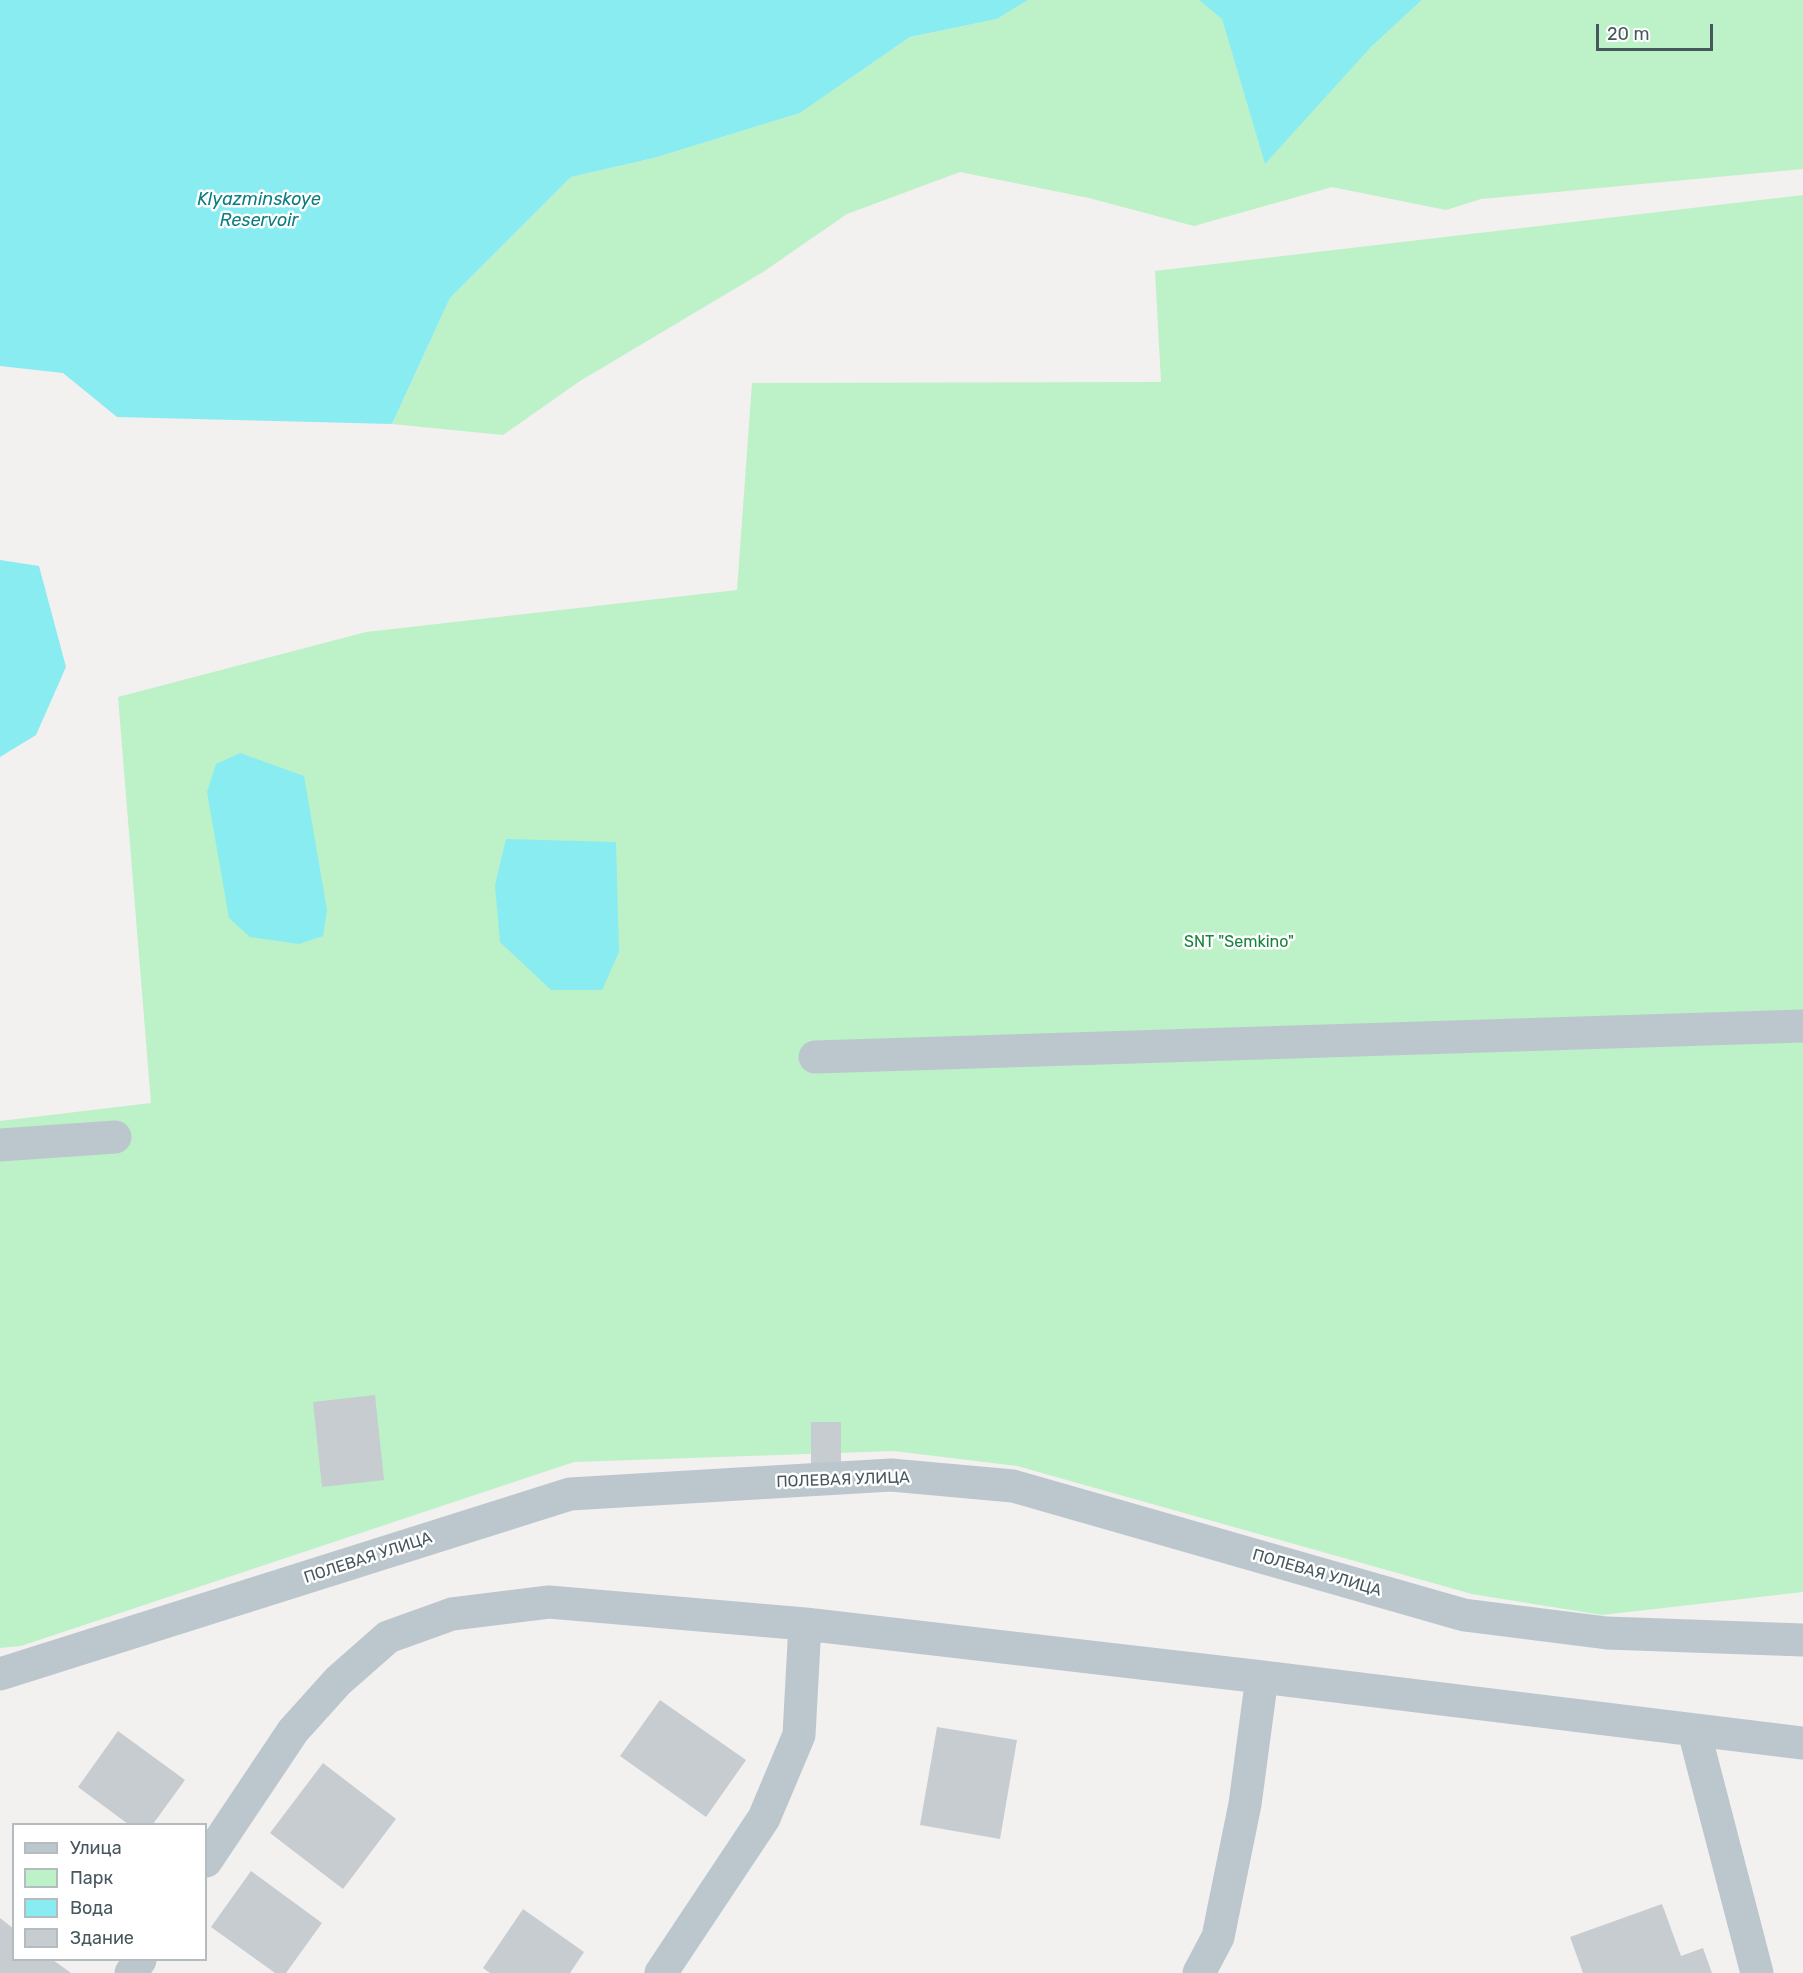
<!DOCTYPE html>
<html>
<head>
<meta charset="utf-8">
<style>
  body { margin:0 }
  #map { position:relative; width:1803px; height:1973px; overflow:hidden; background:#f3f0f0; font-family:Rubik,sans-serif }
  canvas { display:block }
  .legend { position:absolute; left:12px; top:1823px; width:195px; height:138px; box-sizing:border-box; background:#fff; border:2px solid #b5bcbf; margin:0; padding:8px 10px; list-style:none; font-size:18px; color:#47575e }
  .legend li { display:flex; align-items:center; gap:12px; height:30px }
  .legend b { width:30px; border:2px solid #b5bcbf }
  .scale { position:absolute; left:1596px; top:24px; width:117px; height:27px; box-sizing:border-box; border:3px solid #47575e; border-top:0; padding-left:8px; font-size:18px; line-height:21px; white-space:nowrap; color:#47575e; -webkit-text-stroke:4px #fff; paint-order:stroke }
</style>
</head>
<body>
<div id="map">
<canvas width="1803" height="1973"></canvas>
<ul class="legend">
<li><b style="height:8px;background:#bbc7cd"></b>Улица</li>
<li><b style="height:16px;background:#bdf1c8"></b>Парк</li>
<li><b style="height:16px;background:#89ecf0"></b>Вода</li>
<li><b style="height:16px;background:#c7ccd0"></b>Здание</li>
</ul>
<div class="scale">20 m</div>
</div>
<script>
const g = document.querySelector('canvas').getContext('2d');
g.lineJoin = 'round';
function fill(path, color) { g.fillStyle = color; g.fill(path, 'evenodd'); }
const poly = rows => new Path2D(rows.map(r => 'M' + r).join(''));
function strokePath(path, color, width, dash) { g.strokeStyle = color; g.lineWidth = width; g.lineCap = dash ? 'butt' : 'round'; g.setLineDash(dash || []); g.stroke(path); }
function drawText(font, color, halo, rows, align = 'center') {
  g.font = font + ' Rubik,sans-serif'; g.lineWidth = 5; g.setLineDash([]); g.textBaseline = 'middle'; g.strokeStyle = halo; g.fillStyle = color; for (const [text, x, y, turn = 0] of rows) {
    g.save(); g.translate(x, y); g.rotate((+turn || 0) * Math.PI / 180); g.textAlign = isNaN(turn) ? turn : align; if (halo) g.strokeText(text, 0, 0); g.fillText(text, 0, 0); g.restore();
  }
}
fill(poly([
  [1028,0,1199,0,1222,18,1265,163,1371,47,1422,0,1803,0,1803,169,1481,199,1446,210,1332,187,1194,226,1089,198,960,172,847,214,763,272,580,381,503,435,392,424,450,298,571,177,654,158,800,113,910,37,997,19],
  [1803,195,1803,1592,1602,1615,1472,1594,1017,1466,894,1451,574,1462,21,1646,0,1648,0,1121,151,1103,118,697,366,632,737,590,752,383,1161,382,1155,271]
]), '#bdf1c8');
fill(poly([
  [0,0,1028,0,997,19,910,37,800,113,654,158,571,177,450,298,392,424,117,417,63,373,0,366],
  [1199,0,1422,0,1371,47,1265,164,1222,19],
  [0,560,39,566,66,667,36,735,0,757],
  [240,753,304,776,327,910,323,936,299,944,250,937,229,918,207,792,216,764],
  [506,839,616,842,619,952,602,990,551,990,500,942,495,885]
]), '#89ecf0');
fill(poly([
  [375,1395,384,1480,322,1487,313,1402],
  [811,1422,841,1422,841,1465,811,1465],
  [660,1700,746,1760,706,1817,620,1756],
  [937,1727,1017,1740,1000,1839,920,1825],
  [118,1731,185,1780,153,1824,128,1824,78,1787],
  [323,1763,396,1819,343,1889,270,1833],
  [251,1871,322,1923,286,1973,275,1973,211,1927],
  [1662,1904,1681,1956,1703,1948,1712,1973,1583,1973,1570,1937],
  [523,1909,584,1952,570,1973,490,1973,483,1968],
  [0,1918,14,1929,14,1960,53,1960,71,1973,0,1973]
]), '#c7ccd0');
strokePath(poly([
  [815,1057,1803,1026],
  [0,1145,115,1137],
  [0,1674,570,1494,891,1475,1013,1486,1464,1615,1607,1633,1803,1640],
  [1694,1731,1757,1973],
  [206,1861,293,1731,338,1681,388,1637,452,1614,549,1602,805,1624,1262,1677,1803,1743],
  [131,1973,140,1960],
  [661,1973,764,1818,799,1735,805,1624],
  [1199,1973,1218,1937,1245,1804,1262,1677]
]), '#bbc7cd', 33);
drawText('16px', '#148438', '#fff', [
  ["SNT \"Semkino\"",1239,942]
]);
drawText('16px', '#47575e', '#fff', [
  ["ПОЛЕВАЯ УЛИЦА",843,1480,-2],
  ["ПОЛЕВАЯ УЛИЦА",368,1558,-18],
  ["ПОЛЕВАЯ УЛИЦА",1317,1573,16]
]);
drawText('italic 18px', '#0a7e82', '#fff', [
  ["Klyazminskoye",259,200],
  ["Reservoir",259,221]
]);
</script>
</body>
</html>
